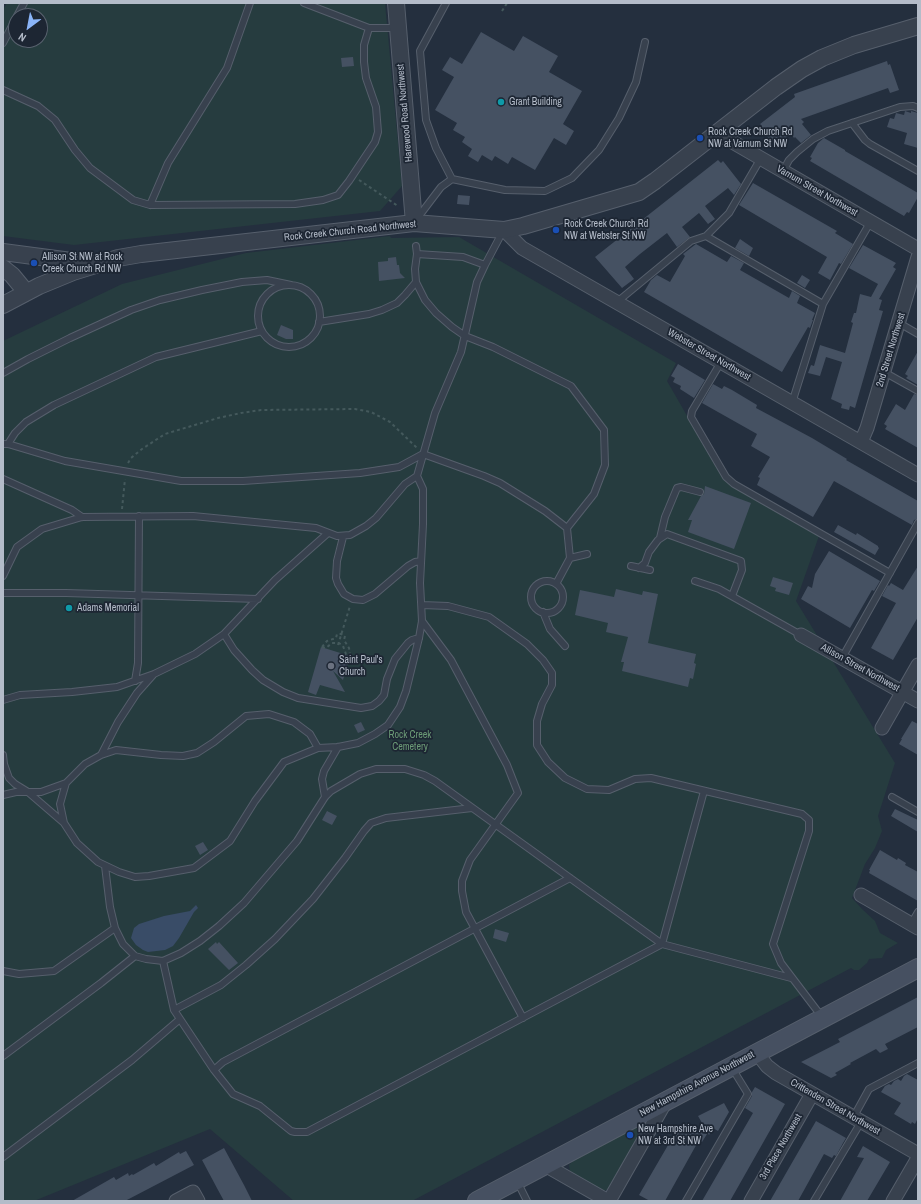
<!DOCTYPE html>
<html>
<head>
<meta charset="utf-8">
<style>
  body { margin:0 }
  #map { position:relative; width:921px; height:1204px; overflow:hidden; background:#242f3e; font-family:"Archivo Narrow",sans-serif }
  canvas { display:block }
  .frame { position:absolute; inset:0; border:4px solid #b4bcc9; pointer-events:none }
  .north { position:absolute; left:8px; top:8px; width:40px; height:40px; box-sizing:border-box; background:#1d2633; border:1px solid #59626f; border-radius:50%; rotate:212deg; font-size:11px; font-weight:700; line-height:16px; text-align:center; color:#b4bcc9 }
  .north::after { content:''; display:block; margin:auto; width:14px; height:18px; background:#8ab4f8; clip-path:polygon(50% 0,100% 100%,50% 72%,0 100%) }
</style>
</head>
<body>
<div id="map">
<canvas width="921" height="1204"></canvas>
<div class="frame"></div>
<div class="north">N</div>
</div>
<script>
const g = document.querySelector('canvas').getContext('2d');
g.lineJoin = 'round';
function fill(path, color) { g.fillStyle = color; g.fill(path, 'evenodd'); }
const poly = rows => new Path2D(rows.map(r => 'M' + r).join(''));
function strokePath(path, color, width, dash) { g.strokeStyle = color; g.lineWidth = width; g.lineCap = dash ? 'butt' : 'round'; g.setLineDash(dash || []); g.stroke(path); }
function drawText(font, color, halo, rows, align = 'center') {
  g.font = font + ' "Archivo Narrow",sans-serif'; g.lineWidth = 3.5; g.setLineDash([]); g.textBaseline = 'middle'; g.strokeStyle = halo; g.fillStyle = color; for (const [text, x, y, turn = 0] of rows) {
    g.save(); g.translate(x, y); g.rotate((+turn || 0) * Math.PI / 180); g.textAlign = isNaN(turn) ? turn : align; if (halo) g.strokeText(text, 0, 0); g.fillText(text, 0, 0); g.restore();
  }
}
fill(poly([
  [7,3,385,3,402,186,380,211,74,245,3,236,3,10],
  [16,16,40,16,40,40,16,40],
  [390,236,391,238,459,237,676,363,667,381,724,480,819,536,796,601,895,763,878,816,882,831,875,848,865,864,852,898,862,909,875,921,880,933,898,943,886,950,882,958,869,959,867,963,859,970,854,970,851,968,412,1201,294,1201,210,1129,34,1201,3,1201,3,341,122,284,246,253],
  [638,1126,642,1127,641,1132,607,1190,603,1191,570,1171,569,1165,573,1161]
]), '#263c3f');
fill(poly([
  [196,905,198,908,194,912,179,938,173,946,165,950,148,952,143,950,136,945,131,938,134,928,139,924,164,916,190,911]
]), '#394c67');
fill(poly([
  [481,32,514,51,523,36,558,56,549,72,582,91,563,124,574,131,566,145,554,138,535,170,512,157,508,164,495,156,492,161,482,155,478,162,468,156,472,149,462,142,465,137,453,130,457,123,435,110,454,77,442,70,450,57,462,64],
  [353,57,354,66,342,67,341,58],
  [887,61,888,65,890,64,899,90,890,93,888,88,801,119,804,122,802,124,811,135,801,143,795,137,794,138,791,134,783,140,782,139,775,145,759,128,762,126,760,124,795,97,794,94],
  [905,111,911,113,911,111,918,113,918,148,904,144,907,133,887,127,890,118,894,119,896,113,904,115],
  [824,138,845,150,845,151,918,193,918,197,909,213,907,212,904,216,810,161,812,158,810,157,818,143],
  [718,160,721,163,723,161,741,184,734,195,728,188,705,206,715,219,708,224,699,213,682,227,690,237,677,247,667,233,640,254,625,267,634,279,622,288,595,257],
  [753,183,837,231,835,233,853,244,841,264,839,263,830,280,818,273,827,257,739,205],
  [458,195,470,196,469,205,457,204],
  [740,239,753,248,749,256,735,248],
  [696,244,727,262,731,256,744,263,740,270,789,298,792,291,800,296,797,303,815,313,812,320,813,320,810,328,808,327,782,372,644,292,651,280,657,275,670,282,685,256,683,254],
  [863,245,896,263,893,267,896,269,879,299,882,300,879,310,883,311,855,408,850,406,849,410,841,408,842,404,831,399,842,362,826,357,820,376,808,373,811,365,814,366,820,345,845,353,853,323,851,322,854,313,856,313,860,294,871,297,878,284,849,268],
  [396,257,397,265,399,265,400,273,405,278,379,281,378,262,388,261,388,258],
  [802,275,810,280,805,288,797,283],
  [281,325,293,330,293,339,286,339,277,335],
  [918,351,918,385,906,378,908,376,905,374],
  [678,364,705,380,694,398,680,389,681,386,673,382,675,378,671,376],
  [713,384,722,389,724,386,732,390,757,405,756,408,812,438,847,459,846,460,918,501,918,519,914,520,912,525,834,481,813,517,757,485,760,478,758,477,770,457,751,446,757,434,702,403],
  [914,394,918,395,918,448,885,429,887,426,884,424,896,404,905,410],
  [705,486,751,503,734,549,688,532,692,520,688,520,701,496,704,494],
  [838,525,856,535,857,533,878,546,878,547,879,548,875,555,834,532],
  [829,551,880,581,874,591,872,590,850,628,801,599,808,586,812,588,815,574],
  [918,566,918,617,893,660,871,648,896,603,882,596,888,585,889,586,891,583,903,590],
  [773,577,793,583,789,595,775,591,776,588,770,586],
  [616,589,642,595,643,591,658,594,648,643,696,654,694,663,696,664,693,679,690,678,688,687,622,671,624,662,621,662,628,637,606,632,608,623,575,615,580,590,614,597],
  [321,647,350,656,343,680,333,671,345,692,320,685,316,695,308,692],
  [912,721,918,724,918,755,899,744,902,739,901,739],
  [361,722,365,730,358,733,354,725],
  [895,809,918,820,918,832,891,816],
  [327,811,337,816,332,825,322,820],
  [203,842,208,850,200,855,195,846],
  [880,850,897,860,898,858,906,863,905,865,918,872,918,901,869,873,870,870,869,870],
  [495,929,509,933,506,942,493,938],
  [216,942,217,944,219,942,238,963,229,970,208,949],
  [918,997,918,1027,885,1044,888,1049,880,1053,876,1049,850,1063,851,1064,835,1073,837,1075,831,1078,801,1062,840,1042,838,1039],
  [907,1074,918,1080,918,1118,915,1124,912,1122,911,1124,894,1114,901,1103,881,1092,885,1086,889,1084,891,1085,894,1081,898,1079,901,1081,904,1076],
  [755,1087,785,1104,730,1201,702,1201,753,1113,745,1108,752,1096,752,1092],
  [724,1103,729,1112,718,1131,713,1128,709,1135,698,1116],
  [816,1121,846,1138,843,1143,836,1156,834,1155,832,1158,824,1154,798,1201,770,1201],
  [687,1123,707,1134,702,1142,699,1140,665,1201,650,1201,639,1195,678,1128],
  [863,1146,890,1162,867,1201,840,1201,864,1158,857,1157],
  [224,1148,244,1185,252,1201,224,1201,218,1190,202,1160],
  [186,1151,194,1165,125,1201,72,1201,114,1177,116,1180,128,1173,129,1176,132,1174,133,1175,154,1163,156,1166,179,1152,180,1154]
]), '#455162');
const service = poly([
  [304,3,369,28,398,28],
  [446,3,420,51,426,120,436,148,452,179],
  [17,16,24,3],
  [3,43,16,18],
  [3,90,38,106,55,120,75,150,90,168,133,200,150,205,295,204,323,200,338,195,349,181,375,142,378,132,376,107,366,78,364,62,364,45,369,28],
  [852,123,865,140,870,144,918,171],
  [761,158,729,213,706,236,823,304],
  [783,171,789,160,797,152,813,139,828,131,900,107,913,106,918,108],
  [150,205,168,163,227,68,250,3],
  [416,220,441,187,452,179,505,190,545,191,572,178,599,150,619,118,636,82,645,42],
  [416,246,417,254,415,269,416,282,425,300,436,313,452,327,465,336,493,347,571,386,604,430,605,465,594,494,567,528],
  [417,254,463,257,485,265],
  '258 316a31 31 0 1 1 62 0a31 31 0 1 1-62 0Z',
  [617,302,691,241,706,236],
  [319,322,369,314,382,310,397,303,405,295,416,282],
  [899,323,918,334],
  [721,362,692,411,691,417,726,477,734,484,890,573],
  [884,372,918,391],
  [3,373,28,359,70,338,131,310,160,300,202,290,242,282,267,280,291,285],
  [792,403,823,304,871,221],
  [3,444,8,444,65,461,181,481,243,481,360,473,399,467,423,454,484,476,500,483,545,511,567,528,570,558,556,584],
  [8,444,15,433,26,422,54,405,156,357,262,331],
  [3,479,72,510,82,517],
  [343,537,337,561,336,578,338,584,344,594,353,599,363,600,375,594,408,566,415,562,421,561],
  [660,538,665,517,677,488,681,487,700,492],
  [570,558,587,554],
  [631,566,650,570],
  [639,568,645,563,649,552,658,540,667,534,741,561,742,570,732,596],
  [3,576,17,547,42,529,82,517,193,516,316,528,337,536,350,535,366,526,376,518,405,484,417,476],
  [695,581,719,589,801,635],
  '531 597a16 16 0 1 1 32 0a16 16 0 1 1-32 0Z',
  [3,593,66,593,258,599],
  [422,605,448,606,489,617,527,644,543,660,552,673,552,685,542,704,537,721,537,745,548,762,565,778,587,789,609,790,635,779,651,778,802,814,809,820,809,831,773,944,781,963,822,1017],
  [543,612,550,629,565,646],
  [422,621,451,660,507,765,518,793,470,860,462,881,462,891,466,912,523,1018],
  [224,634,234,650,252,670,263,680,283,692,298,698,361,708,372,706,379,701,384,695,387,679,395,659,408,643,412,640,419,638],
  [842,658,918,523],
  [135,681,138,663,139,516],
  [3,700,20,695,72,692,117,687,154,674,195,654,224,634,275,580,328,533],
  [318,748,310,734,294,722,269,714,246,716,214,742,197,753,183,756,161,755,116,750,101,755,85,764,66,783,60,804,64,823,77,843,98,862,119,872,135,877,149,876,194,868,230,841,255,801,284,762,318,748,338,747,358,743,375,734,388,725,400,707,406,691,419,638,422,621,420,583,423,524,423,489,417,476,435,413,461,352,477,282,485,265,503,231],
  [3,755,4,764,9,778,15,784,28,792,41,792,66,783],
  [101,755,118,722,137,693,153,675],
  [3,795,16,792,28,792,64,823],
  [325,797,322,779,324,771,338,747],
  [892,797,918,812],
  [105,866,110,907,115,928,123,944,135,956,146,959,163,961,181,953,200,941,219,926,244,903,297,841,325,797,331,791,360,774,376,769,405,769,424,775,435,781,662,944,791,978],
  [911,924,918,912],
  [163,961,174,1010,214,1070,233,1094,260,1106,291,1131,295,1132,307,1132,662,944,704,791],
  [3,971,19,974,54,971,115,928],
  [174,1010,221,985,246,965,275,939,313,899,345,858,364,831,371,823,386,818,472,808],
  [3,1056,101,983,135,956],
  [214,1070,223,1062,570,878],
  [853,1118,869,1089,918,1063],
  [3,1157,132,1060,180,1019],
  [517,1181,527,1201],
  [686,1201,748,1094,732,1068],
  [814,1201,861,1122]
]);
const minor = poly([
  [717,133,918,249],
  [504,230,522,248,918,475],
  [861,442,867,428,918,257],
  [801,635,918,701],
  [882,728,918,665],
  [861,895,918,928],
  [757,1053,767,1066,776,1073,918,1154],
  [545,1165,608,1201],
  [176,1201,193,1192,198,1201],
  [609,1201,666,1101],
  [751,1201,812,1094],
  [893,1201,918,1158]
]);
const tertiary = poly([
  [396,3,414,223],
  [3,252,94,264],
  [3,268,12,275,26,292],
  [3,305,39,286,73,272,118,258,141,254,414,223,504,230,523,226,639,192,655,181,776,87,802,69,822,58,854,45,918,26]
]);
const secondary = poly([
  [477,1201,918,968]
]);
strokePath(service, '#565f6c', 8);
strokePath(minor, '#565f6c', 15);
strokePath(tertiary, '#565f6c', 18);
strokePath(secondary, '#565f6c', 20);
strokePath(poly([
  [502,11,507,3],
  [359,180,398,206],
  [128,463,131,458,142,449,165,434,218,418,241,413,261,410,355,409,371,412,390,422,417,448],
  [122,509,125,479],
  [338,645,350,606],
  [322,647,327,641,336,638,337,634,341,634,345,636,344,640,349,648,350,655],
  [322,647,326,648,332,643,339,643,343,646,346,654,350,655]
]), '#44595c', 2, [3, 3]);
strokePath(service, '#38414e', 6);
strokePath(minor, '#38414e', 13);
strokePath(tertiary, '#38414e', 16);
strokePath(secondary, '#465061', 18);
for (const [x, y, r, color] of [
  [501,102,4,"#0f9aa8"],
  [700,138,4,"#1a4fb4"],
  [556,230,4,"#1a4fb4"],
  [34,263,4,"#1a4fb4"],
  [69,608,4,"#0f9aa8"],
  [331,666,4,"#6b7280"],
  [630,1135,4,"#1a4fb4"]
]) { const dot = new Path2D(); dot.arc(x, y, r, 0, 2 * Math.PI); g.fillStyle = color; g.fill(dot); strokePath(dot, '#1d2633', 1.5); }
drawText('10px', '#b4bcc9', '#1d2633', [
  ["Grant Building",509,102],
  ["Rock Creek Church Rd",708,132],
  ["NW at Varnum St NW",708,144],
  ["Rock Creek Church Rd",564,224],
  ["NW at Webster St NW",564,236],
  ["Allison St NW at Rock",42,257],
  ["Creek Church Rd NW",42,269],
  ["Adams Memorial",77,608],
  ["Saint Paul's",339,660],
  ["Church",339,672],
  ["New Hampshire Ave",638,1129],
  ["NW at 3rd St NW",638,1141]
], 'left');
drawText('10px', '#b4bcc9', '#1d2633', [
  ["Harewood Road Northwest",405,113,-95],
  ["Varnum Street Northwest",817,191,30],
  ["Rock Creek Church Road Northwest",350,231,-6],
  ["2nd Street Northwest",891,350,-73],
  ["Webster Street Northwest",709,355,30],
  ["Allison Street Northwest",860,668,29],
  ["New Hampshire Avenue Northwest",697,1084,-28],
  ["Crittenden Street Northwest",835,1107,30],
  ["3rd Place Northwest",781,1147,-60]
]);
drawText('10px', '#6b9a76', '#1d2633', [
  ["Rock Creek",410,735],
  ["Cemetery",410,747]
]);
</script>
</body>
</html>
